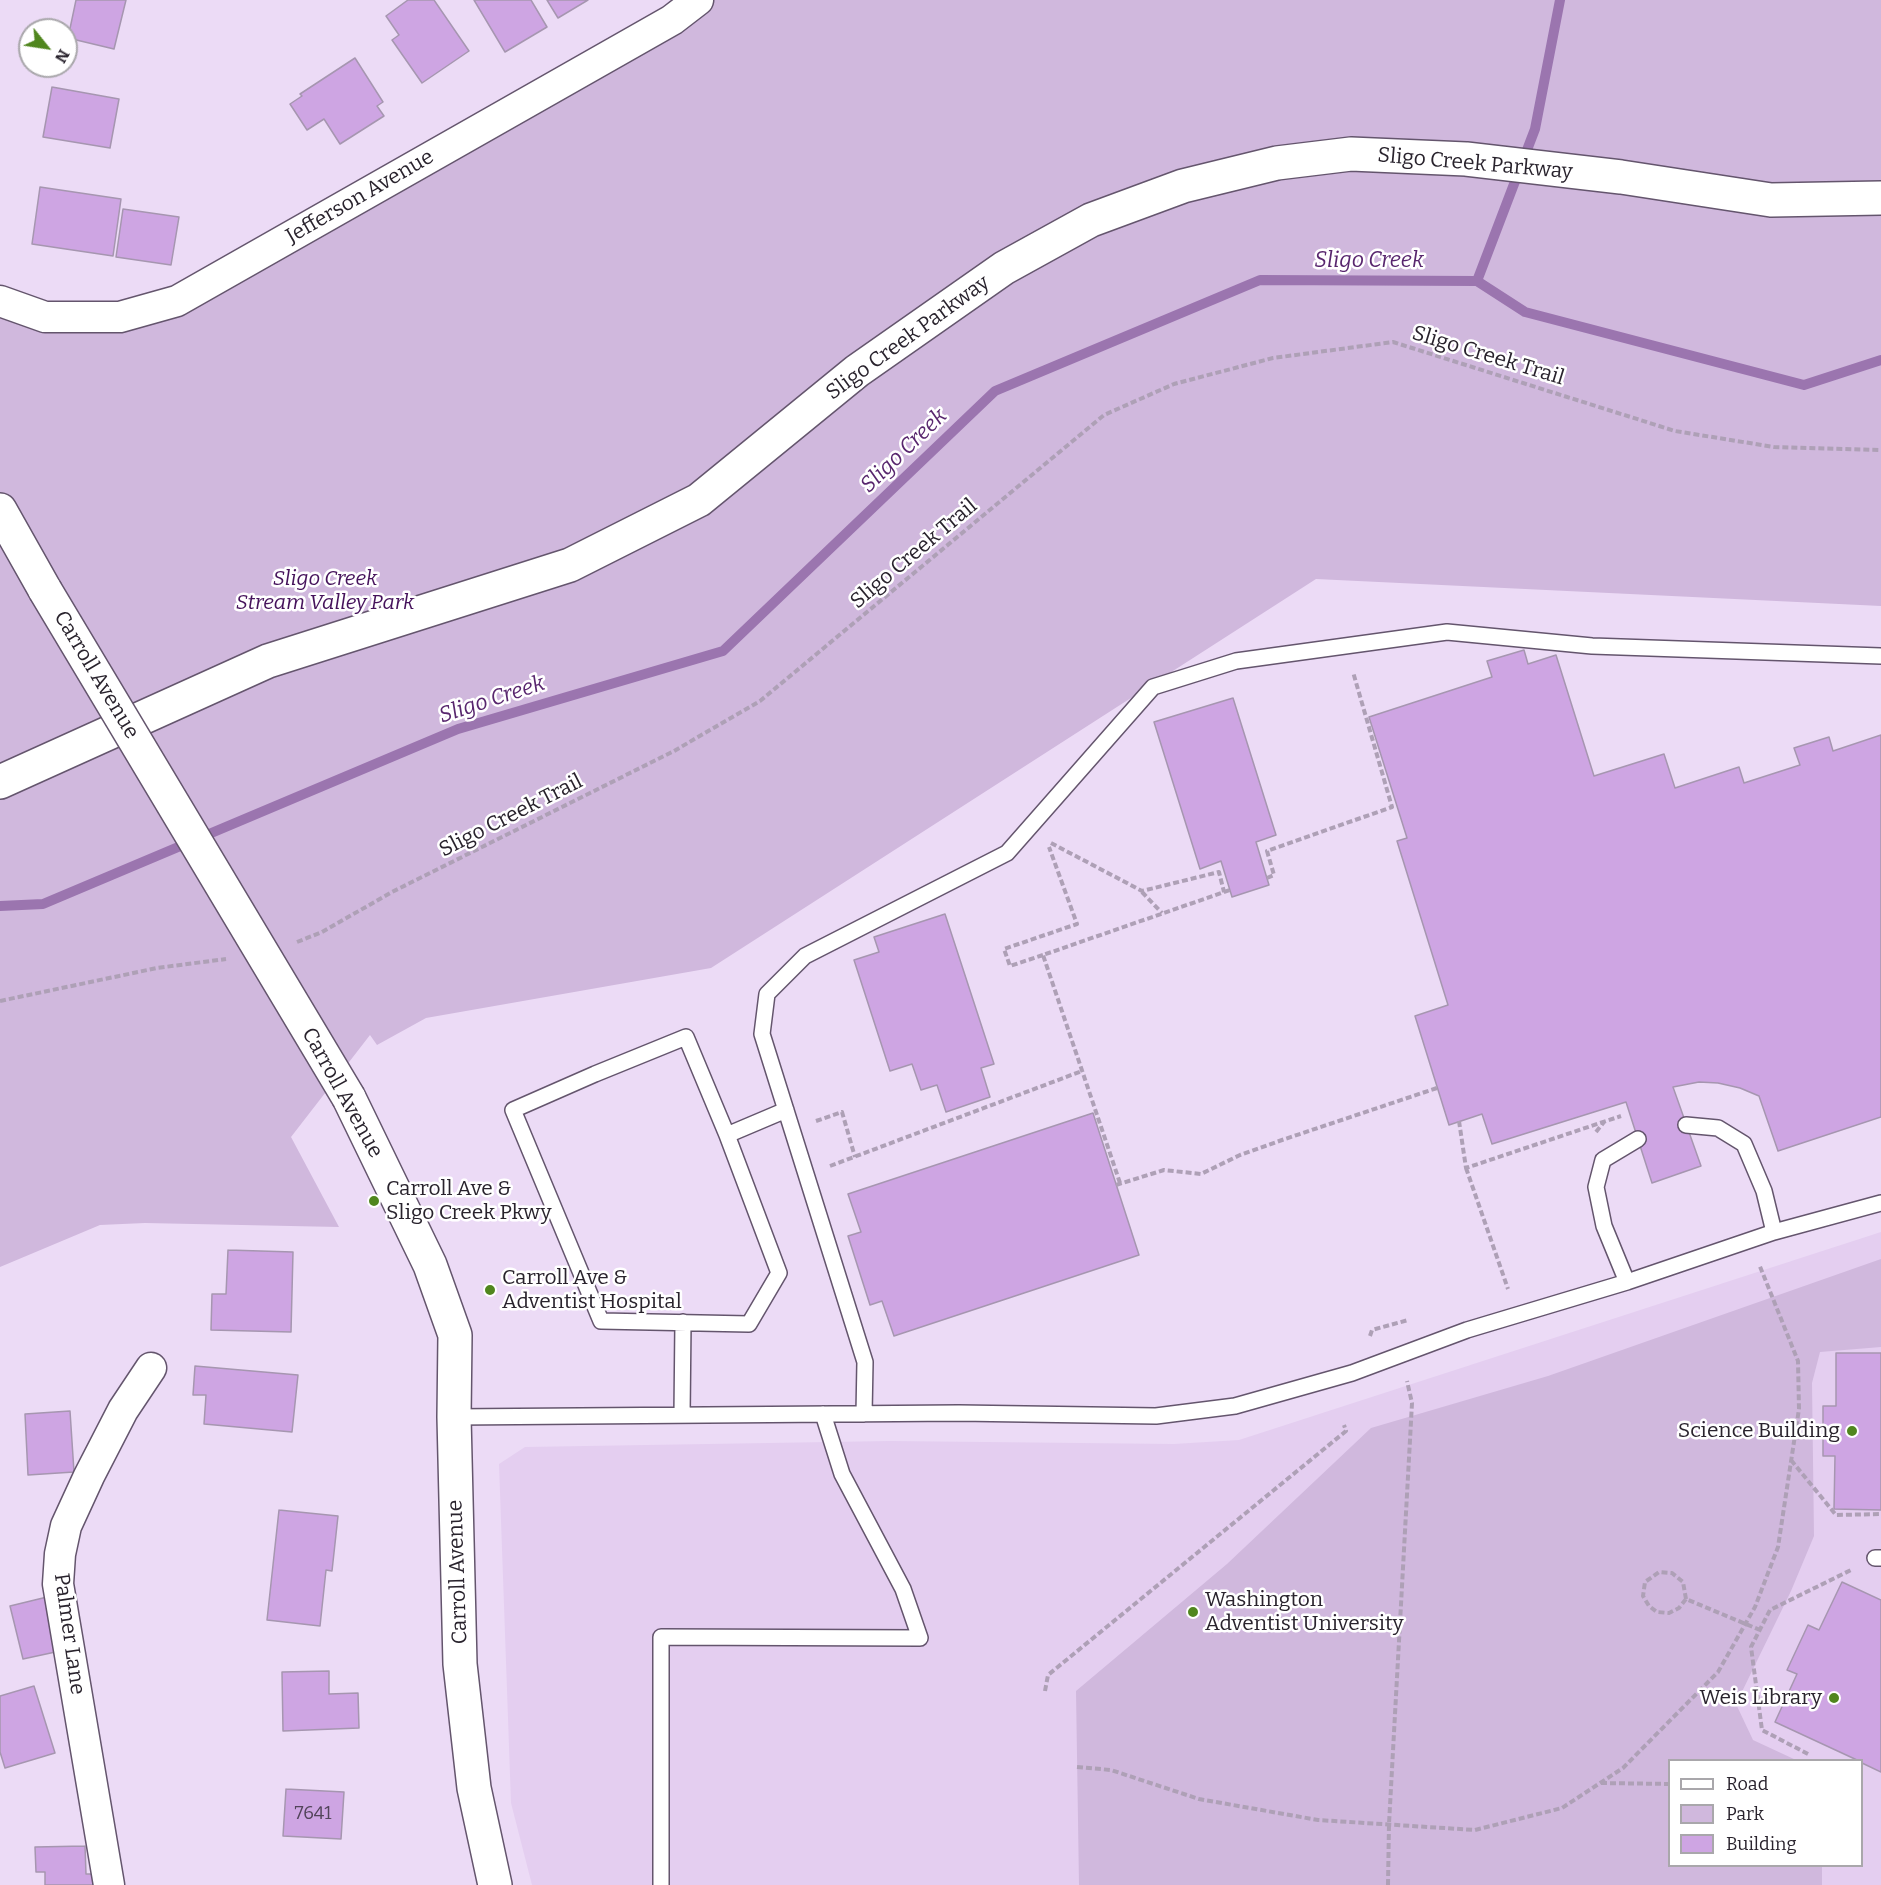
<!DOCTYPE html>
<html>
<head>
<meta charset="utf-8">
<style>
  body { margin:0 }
  #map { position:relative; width:1881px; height:1885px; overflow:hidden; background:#ecdbf6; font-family:Bitter,serif }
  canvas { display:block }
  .legend { position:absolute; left:1668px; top:1759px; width:195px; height:108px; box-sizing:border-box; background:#fff; border:2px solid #a9a7ab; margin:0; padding:8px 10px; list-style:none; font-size:18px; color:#29232d }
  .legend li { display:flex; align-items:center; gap:12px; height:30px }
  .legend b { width:30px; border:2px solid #a9a7ab }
  .north { position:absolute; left:18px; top:18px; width:60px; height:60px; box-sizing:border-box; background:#fff; border:2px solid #a9a7ab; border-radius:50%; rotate:120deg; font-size:16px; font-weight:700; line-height:24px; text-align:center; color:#29232d }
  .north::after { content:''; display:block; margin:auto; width:21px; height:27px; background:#50861e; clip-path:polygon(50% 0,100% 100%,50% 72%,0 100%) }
</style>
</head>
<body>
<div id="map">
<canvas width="1881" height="1885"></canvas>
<ul class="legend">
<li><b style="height:8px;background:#fff"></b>Road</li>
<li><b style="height:16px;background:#d0b8dd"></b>Park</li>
<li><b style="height:16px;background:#cea5e3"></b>Building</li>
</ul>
<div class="north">N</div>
</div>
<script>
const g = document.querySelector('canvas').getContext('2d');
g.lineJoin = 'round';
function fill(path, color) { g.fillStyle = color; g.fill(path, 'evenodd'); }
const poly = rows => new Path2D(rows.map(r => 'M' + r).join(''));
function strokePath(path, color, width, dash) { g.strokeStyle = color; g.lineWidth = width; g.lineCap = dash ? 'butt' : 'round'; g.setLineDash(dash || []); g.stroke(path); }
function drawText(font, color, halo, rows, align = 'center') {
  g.font = font + ' Bitter,serif'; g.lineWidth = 5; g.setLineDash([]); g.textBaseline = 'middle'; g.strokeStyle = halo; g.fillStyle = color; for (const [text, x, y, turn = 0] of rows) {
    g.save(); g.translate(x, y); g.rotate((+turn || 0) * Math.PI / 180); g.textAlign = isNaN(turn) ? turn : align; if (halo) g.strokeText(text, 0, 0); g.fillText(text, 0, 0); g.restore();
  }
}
fill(poly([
  [1881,1232,1881,1885,532,1885,511,1803,499,1464,525,1447,890,1441,1174,1444,1239,1440],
  [1670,1760,1862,1760,1862,1866,1670,1866]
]), '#e4cef0');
fill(poly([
  [709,0,1881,0,1881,606,1316,579,711,968,426,1018,377,1045,370,1035,291,1137,339,1227,145,1223,100,1225,0,1267,0,314,169,306],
  [1881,1259,1881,1347,1820,1352,1812,1383,1814,1536,1791,1591,1736,1704,1753,1740,1796,1760,1670,1760,1670,1866,1822,1866,1822,1885,1079,1885,1076,1691,1227,1564,1371,1428,1548,1376]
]), '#d0b8dd');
strokePath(poly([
  [1477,281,1535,129,1560,0],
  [0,906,43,904,458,729,723,651,995,391,1260,280,1477,281,1525,312,1804,385,1881,360]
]), '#9b75af', 10);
const building = poly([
  [76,0,126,0,114,49,68,38,76,0],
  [408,0,434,0,469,51,422,83,392,40,399,35,386,16,408,0],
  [474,0,531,0,547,27,505,52,474,0],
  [547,0,588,0,558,18,547,0],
  [355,58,383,102,377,106,384,116,340,144,324,119,307,130,290,104,302,96,300,94,355,58],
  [52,87,119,99,110,148,43,137,52,87],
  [40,187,121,199,113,256,32,244,40,187],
  [123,209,179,217,171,265,116,257,123,209],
  [1524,650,1528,664,1556,655,1594,776,1664,754,1675,788,1739,767,1744,783,1800,765,1794,748,1829,737,1833,751,1881,735,1881,1117,1778,1151,1759,1096,1740,1088,1718,1083,1699,1082,1673,1087,1701,1166,1652,1183,1626,1102,1492,1144,1482,1114,1449,1125,1415,1016,1448,1005,1397,841,1407,838,1369,717,1492,677,1487,661,1524,650],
  [1233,698,1276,835,1256,842,1269,885,1232,897,1221,861,1200,869,1154,722,1233,698],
  [945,914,994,1064,981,1068,990,1097,946,1112,937,1085,921,1090,912,1064,890,1071,854,960,879,952,874,937,945,914],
  [1093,1113,1139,1255,894,1336,882,1301,870,1305,848,1236,861,1232,848,1194,1093,1113],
  [228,1250,293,1252,291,1332,211,1330,212,1294,226,1294,228,1250],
  [1836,1353,1881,1353,1881,1510,1834,1509,1835,1456,1823,1456,1823,1406,1836,1406,1836,1353],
  [195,1366,298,1375,292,1432,204,1424,206,1395,193,1395,195,1366],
  [70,1411,74,1472,28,1475,25,1414,70,1411],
  [279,1510,338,1516,332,1571,326,1570,320,1626,267,1620,279,1510],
  [1842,1582,1881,1600,1881,1772,1862,1763,1862,1760,1857,1760,1775,1722,1797,1674,1787,1670,1808,1625,1819,1630,1842,1582],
  [47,1597,60,1651,23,1659,10,1606,47,1597],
  [329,1671,329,1694,358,1693,359,1728,283,1731,282,1672,329,1671],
  [34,1686,55,1753,5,1768,0,1752,0,1696,34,1686],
  [286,1789,344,1792,341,1839,283,1836,286,1789],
  [85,1846,86,1874,97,1874,97,1885,45,1885,45,1872,36,1872,35,1847,85,1846]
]);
fill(building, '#cea5e3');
strokePath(building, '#a696b0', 1.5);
const service = poly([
  [1686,1125,1718,1128,1744,1144,1764,1191,1774,1232],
  [727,1135,779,1273,749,1324,601,1321,513,1110,595,1074,686,1037,727,1135,786,1110],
  [1627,1282,1604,1226,1596,1187,1603,1160,1638,1139],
  [864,1414,865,1362,762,1034,767,994,805,956,1007,853,1153,687,1236,661,1447,632,1592,646,1881,656],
  [682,1415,683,1322],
  [454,1417,959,1413,1156,1416,1235,1406,1352,1373,1467,1330,1627,1282,1774,1232,1881,1203],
  [1875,1558,1881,1558],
  [661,1885,661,1637,920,1638,903,1589,842,1474,823,1414]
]);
const minor = poly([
  [0,301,45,317,120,317,177,301,672,20,698,0],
  [109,1885,58,1584,60,1554,66,1526,89,1476,123,1410,151,1368]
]);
const tertiary = poly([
  [0,782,268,661,570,565,699,500,857,371,1004,268,1091,220,1183,186,1277,163,1351,154,1466,159,1621,177,1771,200,1881,198]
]);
const secondary = poly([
  [0,510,45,590],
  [349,1098,430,1265,455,1335,454,1417,460,1664,474,1788,495,1885]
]);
strokePath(service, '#64556d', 18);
strokePath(minor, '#64556d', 33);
strokePath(tertiary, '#64556d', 36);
strokePath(secondary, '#64556d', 36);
strokePath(poly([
  [1051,843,1142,891,1219,872,1224,892],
  [1267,878,1274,875,1267,851,1392,807,1353,672],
  [1142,892,1162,913],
  [297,942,322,932,392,892,674,751,760,701,1104,415,1174,384,1273,358,1393,342,1675,431,1774,447,1881,450],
  [1043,955,1010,966,1004,949,1077,924,1049,847],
  [0,1001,157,968,226,959],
  [816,1121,842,1112,855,1157],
  [1459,1121,1466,1168,1621,1116],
  [1596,1132,1604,1122],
  [830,1166,1082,1071],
  [1466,1168,1508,1289],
  [1120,1183,1043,955,1230,890],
  [1116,1185,1164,1170,1201,1174,1240,1155,1282,1140,1437,1088],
  [1370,1336,1372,1330,1408,1320],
  [1791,1460,1836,1515,1881,1514],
  [1686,1599,1683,1582,1672,1573,1659,1572,1645,1582,1643,1596,1649,1606,1657,1612,1669,1613,1679,1608,1686,1599,1760,1630],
  [1045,1691,1048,1675,1346,1431,1344,1425],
  [1808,1754,1762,1730,1751,1647,1770,1610,1853,1569],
  [1077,1767,1111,1770,1199,1799,1318,1820,1475,1830,1562,1808,1623,1768,1718,1672,1755,1607,1778,1547,1799,1409,1798,1361,1759,1264],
  [1601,1783,1670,1784],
  [1388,1885,1389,1824,1412,1403,1407,1381]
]), '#aea0b6', 4, [6, 3]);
strokePath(service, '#fff', 15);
strokePath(minor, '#fff', 30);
strokePath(tertiary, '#fff', 33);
strokePath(secondary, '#fff', 33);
const secondaryBridge = poly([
  [45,590,349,1098]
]);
strokePath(secondaryBridge, '#64556d', 36, []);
strokePath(secondaryBridge, '#fff', 33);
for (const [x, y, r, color] of [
  [374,1201,6,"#50861e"],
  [490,1290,6,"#50861e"],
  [1852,1431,6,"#50861e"],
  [1193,1612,6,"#50861e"],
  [1834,1698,6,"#50861e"]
]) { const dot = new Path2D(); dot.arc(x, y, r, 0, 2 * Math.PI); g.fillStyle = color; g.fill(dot); strokePath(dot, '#fff', 2); }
drawText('18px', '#52445a', null, [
  ["7641",313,1814]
]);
drawText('21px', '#29232d', '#fff', [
  ["Sligo Creek Parkway",1475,164,5],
  ["Jefferson Avenue",360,197,-30],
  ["Sligo Creek Parkway",908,338,-36],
  ["Sligo Creek Trail",1488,356,17],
  ["Sligo Creek Trail",914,554,-40],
  ["Carroll Avenue",96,675,59],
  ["Sligo Creek Trail",511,816,-27],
  ["Carroll Avenue",342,1093,61],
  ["Carroll Avenue",458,1572,-92],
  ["Palmer Lane",69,1634,82]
]);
drawText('italic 21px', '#45125b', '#fff', [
  ["Sligo Creek",325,579],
  ["Stream Valley Park",325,603]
]);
drawText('21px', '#29232d', '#fff', [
  ["Carroll Ave &",386,1189],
  ["Sligo Creek Pkwy",386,1213],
  ["Carroll Ave &",502,1278],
  ["Adventist Hospital",502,1302],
  ["Science Building",1840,1431,"right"],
  ["Washington",1205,1600],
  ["Adventist University",1205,1624],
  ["Weis Library",1822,1698,"right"]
], 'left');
drawText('italic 22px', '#58266e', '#fff', [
  ["Sligo Creek",1369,261],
  ["Sligo Creek",904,451,-44],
  ["Sligo Creek",492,700,-18]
]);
</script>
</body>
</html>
